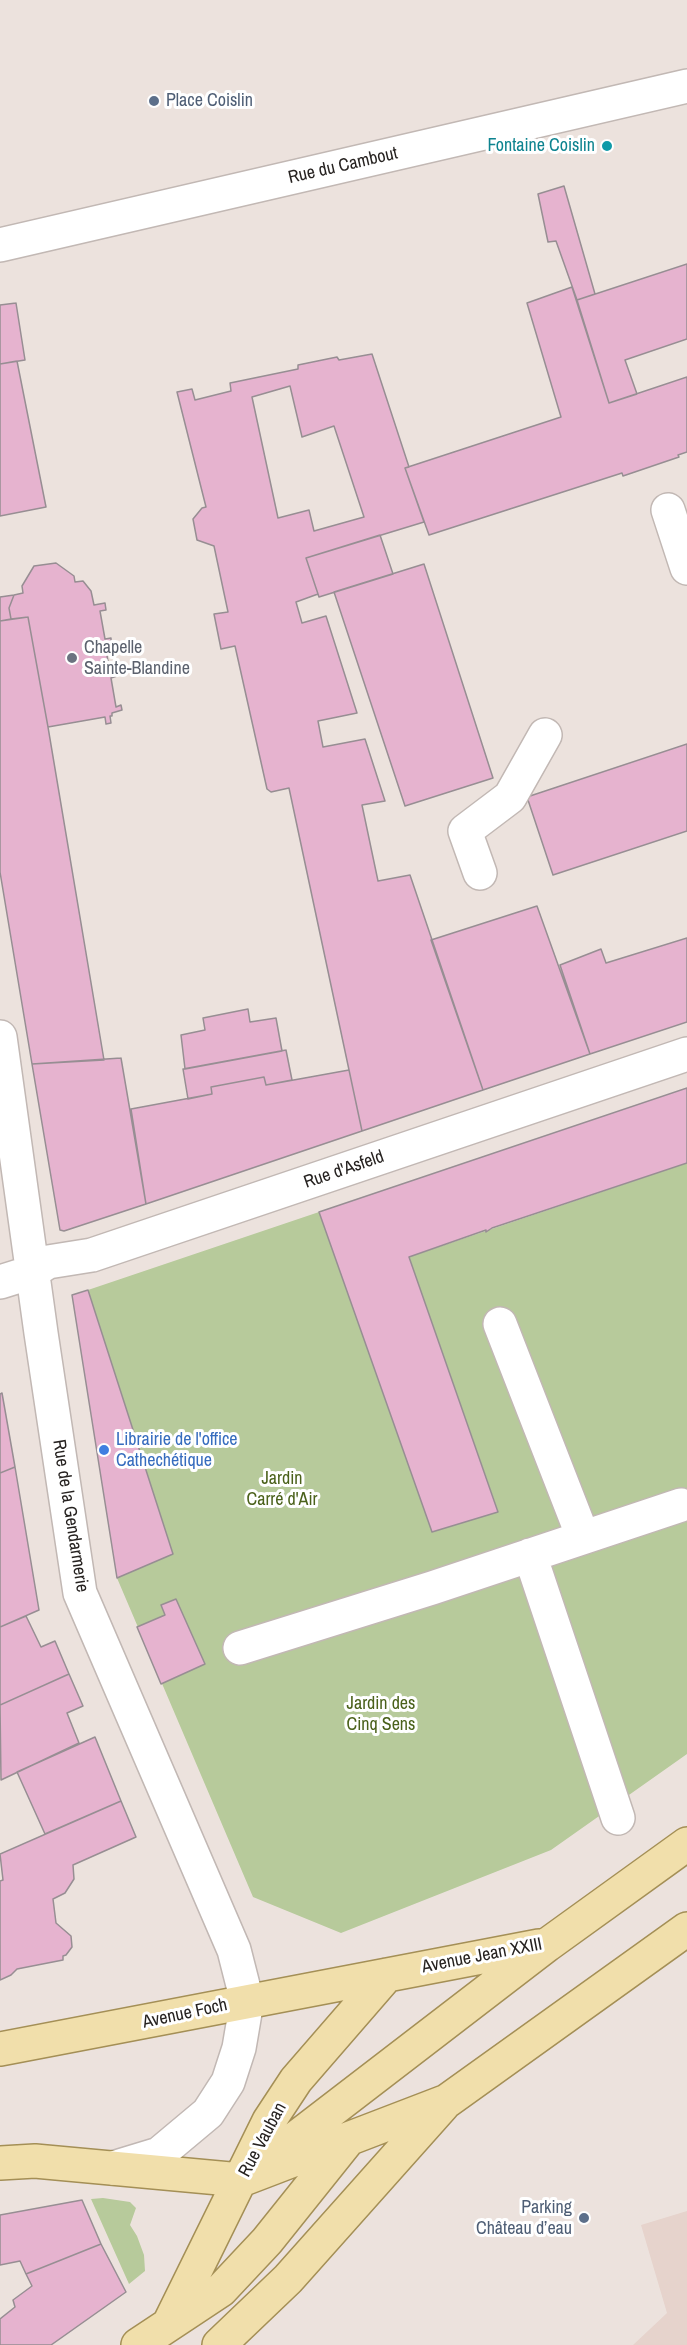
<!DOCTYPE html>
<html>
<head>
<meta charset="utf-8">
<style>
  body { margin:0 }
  canvas { display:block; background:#ece2dd }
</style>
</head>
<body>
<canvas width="687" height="2345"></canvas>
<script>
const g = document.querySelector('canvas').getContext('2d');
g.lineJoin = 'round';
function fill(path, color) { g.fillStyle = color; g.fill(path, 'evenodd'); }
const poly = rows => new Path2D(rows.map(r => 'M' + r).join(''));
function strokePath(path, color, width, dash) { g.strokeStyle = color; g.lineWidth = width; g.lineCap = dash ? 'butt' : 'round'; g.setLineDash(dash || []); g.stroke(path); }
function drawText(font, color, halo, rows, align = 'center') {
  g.font = font + ' "Archivo Narrow",sans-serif'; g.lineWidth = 6; g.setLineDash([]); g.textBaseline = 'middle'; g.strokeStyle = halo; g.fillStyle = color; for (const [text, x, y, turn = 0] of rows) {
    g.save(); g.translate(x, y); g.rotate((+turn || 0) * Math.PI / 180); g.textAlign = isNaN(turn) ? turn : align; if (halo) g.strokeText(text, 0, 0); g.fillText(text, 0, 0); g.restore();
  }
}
fill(poly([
  [687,2211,687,2345,633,2345,667,2313,641,2225]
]), '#e6d3cc');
fill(poly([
  [687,1163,687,1754,551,1850,341,1933,253,1897,117,1578,173,1554,88,1290,319,1212,432,1532,498,1511,409,1257],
  [103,2198,130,2202,136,2208,130,2225,137,2236,144,2255,145,2271,129,2284,91,2199]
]), '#b7ca9b');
const building = poly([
  [564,186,595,294,577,300,556,241,548,242,538,194,564,186],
  [687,264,687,339,625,360,637,394,609,403,577,300,687,264],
  [572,287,609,403,687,377,687,452,678,455,679,457,623,476,622,473,429,535,405,468,561,417,527,303,572,287],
  [16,303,25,360,0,364,0,305,16,303],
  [372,354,409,467,405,468,424,522,306,558,318,594,296,602,302,623,326,616,357,713,318,721,323,747,365,739,385,801,362,805,378,881,410,875,483,1090,362,1131,289,788,271,792,267,789,235,646,221,649,214,614,228,612,214,546,197,540,193,519,202,508,206,507,177,392,192,389,195,400,231,391,230,383,298,369,298,365,337,357,339,360,372,354],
  [290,386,302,437,334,426,364,517,314,531,309,510,278,518,252,397,290,386],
  [17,361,46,507,0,516,0,364,17,361],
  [380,535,393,574,319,597,306,558,380,535],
  [56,563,74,576,75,582,83,581,91,591,94,605,105,603,106,610,100,611,105,639,111,638,111,643,105,645,110,672,116,671,117,676,111,678,116,707,121,705,122,710,112,713,112,716,110,716,111,723,106,724,105,717,48,727,28,617,11,619,9,608,14,595,23,593,22,586,34,566,56,563],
  [424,564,493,778,405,806,334,592,424,564],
  [14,595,9,608,11,619,0,621,0,597,14,595],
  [28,617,48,727,104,1060,32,1064,0,872,0,621,28,617],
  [687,744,687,831,553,875,527,797,687,744],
  [537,906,590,1054,483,1090,431,940,537,906],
  [687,938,687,1022,590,1054,560,965,601,949,606,963,687,938],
  [248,1009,250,1022,276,1018,282,1051,185,1069,181,1035,205,1030,203,1018,248,1009],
  [286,1050,292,1080,266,1085,264,1077,211,1087,212,1094,188,1099,183,1069,286,1050],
  [121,1058,146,1204,64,1231,60,1230,32,1064,121,1058],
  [349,1070,362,1131,146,1204,131,1109,212,1094,211,1087,264,1077,266,1085,349,1070],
  [687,1088,687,1163,492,1228,486,1232,486,1230,409,1257,498,1512,432,1532,319,1212,687,1088],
  [88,1290,173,1554,117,1578,72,1295,88,1290],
  [2,1393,15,1467,0,1473,0,1394,2,1393],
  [15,1467,39,1610,0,1627,0,1473,15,1467],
  [176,1599,205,1664,161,1684,137,1627,165,1615,161,1605,176,1599],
  [26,1616,41,1647,55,1641,69,1674,0,1705,0,1627,26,1616],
  [69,1674,83,1706,67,1713,79,1743,1,1780,0,1705,69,1674],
  [95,1737,121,1801,45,1834,17,1772,95,1737],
  [121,1801,136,1837,73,1865,74,1879,65,1893,53,1899,56,1923,71,1936,72,1947,66,1955,63,1956,63,1960,17,1969,11,1975,0,1980,0,1881,3,1880,0,1854,121,1801],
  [82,2200,101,2244,26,2274,20,2261,0,2265,0,2215,82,2200],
  [101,2244,126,2292,51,2345,0,2345,0,2319,15,2307,13,2300,32,2286,26,2274,101,2244]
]);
fill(building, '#e6b3cf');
strokePath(building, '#978e93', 1.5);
const minor = poly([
  [0,245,687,86],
  [668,510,687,568],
  [480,873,465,831,510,797,545,735],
  [0,1037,41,1333,80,1593,234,1950,247,2001,239,2048,228,2082,208,2113,159,2154,113,2168],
  [0,1282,32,1272,48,1262,92,1255,687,1054],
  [500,1324,583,1537],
  [530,1555,618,1818],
  [240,1648,432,1588,681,1505]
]);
const major = poly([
  [0,2049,539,1946],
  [271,2157,547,1945,687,1844],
  [0,2163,35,2161,241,2180,447,2101,687,1929],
  [169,2324,269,2121,296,2080,387,1975],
  [138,2345,221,2290,267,2241,347,2141],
  [219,2345,288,2279,443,2105]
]);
strokePath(minor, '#c2b8b4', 36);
strokePath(major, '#a48f56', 36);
strokePath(minor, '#fff', 33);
strokePath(major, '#f1dfab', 33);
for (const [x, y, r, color] of [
  [154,101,6,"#5c6f8a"],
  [607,146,6,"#0f9aa8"],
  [72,658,6,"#6b7280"],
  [104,1450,6,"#3f7fe0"],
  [584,2218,6,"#5c6f8a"]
]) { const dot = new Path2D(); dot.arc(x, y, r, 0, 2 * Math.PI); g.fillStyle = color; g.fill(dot); strokePath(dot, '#fff', 2); }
drawText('18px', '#4e5e75', '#fff', [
  ["Place Coislin",166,101],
  ["Parking",572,2208,"right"],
  ["Château d’eau",572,2229,"right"]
], 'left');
drawText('18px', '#0d838f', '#fff', [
  ["Fontaine Coislin",595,146]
], 'right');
drawText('18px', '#262220', '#fff', [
  ["Rue du Cambout",343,166,-13],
  ["Rue d'Asfeld",344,1170,-19],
  ["Rue de la Gendarmerie",70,1516,81],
  ["Avenue Jean XXIII",482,1956,-11],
  ["Avenue Foch",185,2014,-12],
  ["Rue Vauban",263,2140,-62]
]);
drawText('18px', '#5b616d', '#fff', [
  ["Chapelle",84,648],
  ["Sainte-Blandine",84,669]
], 'left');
drawText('18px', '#366cbe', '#fff', [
  ["Librairie de l'office",116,1440],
  ["Cathechétique",116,1461]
], 'left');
drawText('18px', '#4a611a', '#fff', [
  ["Jardin",282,1479],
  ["Carré d'Air",282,1500],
  ["Jardin des",381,1704],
  ["Cinq Sens",381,1725]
]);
</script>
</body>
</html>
